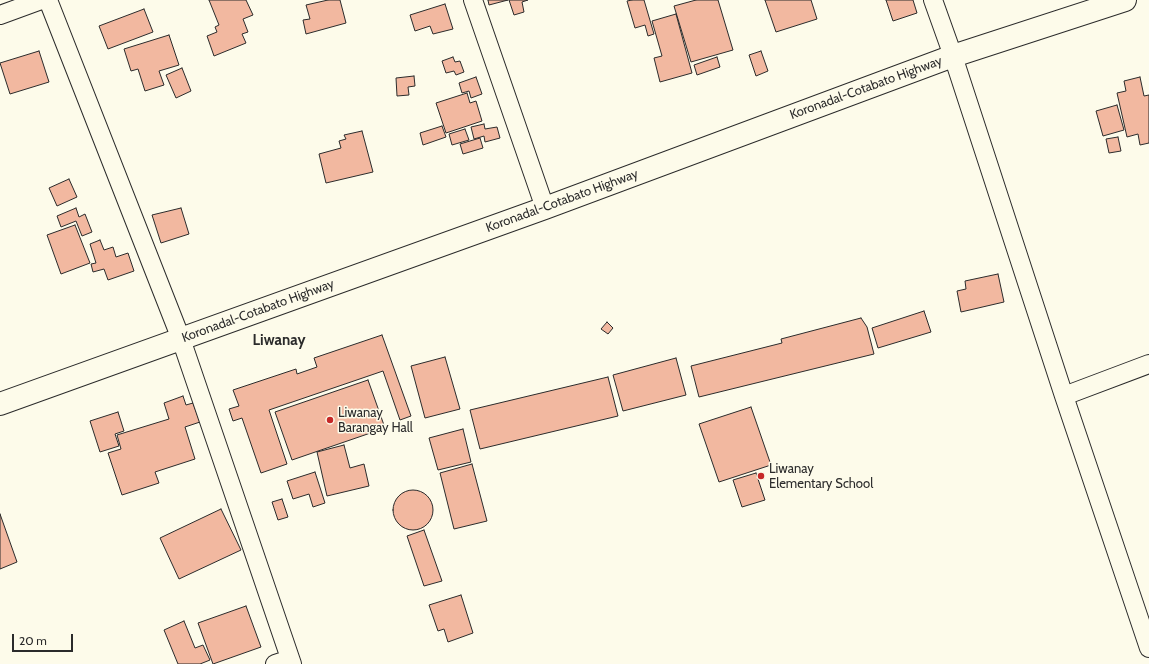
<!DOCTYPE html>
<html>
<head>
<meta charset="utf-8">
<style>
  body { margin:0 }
  #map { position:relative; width:1149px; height:664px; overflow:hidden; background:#fdfbea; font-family:Cabin,sans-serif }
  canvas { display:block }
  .scale { position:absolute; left:12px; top:634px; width:61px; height:18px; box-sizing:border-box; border:2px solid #2b2b2b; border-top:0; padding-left:5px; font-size:12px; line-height:14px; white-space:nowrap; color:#2b2b2b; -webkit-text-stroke:3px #fdfbea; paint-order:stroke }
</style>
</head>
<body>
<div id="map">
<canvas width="1149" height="664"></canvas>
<div class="scale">20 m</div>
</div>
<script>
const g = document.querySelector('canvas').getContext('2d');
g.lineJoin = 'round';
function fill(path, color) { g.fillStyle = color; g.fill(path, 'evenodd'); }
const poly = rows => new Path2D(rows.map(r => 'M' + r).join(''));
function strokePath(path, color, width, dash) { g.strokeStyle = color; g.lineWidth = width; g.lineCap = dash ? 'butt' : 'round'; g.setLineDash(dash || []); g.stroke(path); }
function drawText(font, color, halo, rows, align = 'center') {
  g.font = font + ' Cabin,sans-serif'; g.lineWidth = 3; g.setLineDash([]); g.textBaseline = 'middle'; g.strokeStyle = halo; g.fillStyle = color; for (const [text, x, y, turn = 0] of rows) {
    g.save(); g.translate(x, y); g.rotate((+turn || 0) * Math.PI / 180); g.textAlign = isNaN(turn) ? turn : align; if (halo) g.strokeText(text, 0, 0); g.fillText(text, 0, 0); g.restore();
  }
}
const building = poly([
  [209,0,246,0,253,15,243,19,248,32,242,34,246,43,214,56,207,36,217,32,215,27,219,25,209,0],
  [328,0,340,0,346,23,306,34,303,20,310,19,306,5,328,0],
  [488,0,508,0,489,5,488,0],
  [509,0,528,0,522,2,524,12,514,15,509,0],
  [632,0,644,0,654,34,648,36,645,25,635,28,627,1,632,0],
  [696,0,718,0,733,50,691,62,674,6,696,0],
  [765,0,811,0,817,19,776,32,765,0],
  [886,0,913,0,917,13,893,21,886,0],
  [445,4,453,29,433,34,430,26,415,31,410,15,445,4],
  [144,9,153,32,108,49,99,26,144,9],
  [676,14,692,73,660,82,654,58,662,56,652,21,676,14],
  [169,35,179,65,159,71,164,85,145,91,138,69,131,71,124,49,169,35],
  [39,51,49,82,10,94,0,63,39,51],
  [761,51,768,71,756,76,749,55,761,51],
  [453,57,455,62,460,61,464,72,456,75,454,71,446,73,442,61,453,57],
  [717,57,720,67,697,75,694,65,717,57],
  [182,68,191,91,176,98,166,75,182,68],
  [414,76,415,86,408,87,409,95,397,96,396,78,414,76],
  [476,77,482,94,471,98,469,91,462,93,459,83,476,77],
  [1140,77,1144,96,1149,95,1149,143,1140,145,1138,134,1127,137,1117,93,1126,91,1124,81,1140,77],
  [467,93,470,103,476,101,482,121,446,133,436,103,467,93],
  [1117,105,1124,130,1103,136,1096,111,1117,105],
  [484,124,485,129,497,127,500,138,485,142,484,136,474,139,471,127,484,124],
  [442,126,446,137,423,145,420,133,442,126],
  [465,129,469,140,452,145,449,134,465,129],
  [362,131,373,172,326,183,319,154,341,148,339,141,346,139,344,135,362,131],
  [1118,137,1121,151,1109,153,1106,139,1118,137],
  [480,138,483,148,463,154,460,144,480,138],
  [69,179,77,197,57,206,49,188,69,179],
  [76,208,79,217,85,214,92,232,82,236,76,221,61,227,57,216,76,208],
  [181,208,189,234,161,243,152,215,181,208],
  [75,225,90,263,61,274,47,235,75,225],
  [100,240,104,250,113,247,116,257,128,253,134,271,108,280,104,269,93,272,91,264,96,263,90,244,100,240],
  [998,274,1004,302,961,312,957,291,966,289,965,281,998,274],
  [924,311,931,332,878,348,872,328,924,311],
  [861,318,867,327,874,354,699,397,691,366,782,343,781,339,861,318],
  [607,322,613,328,608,334,601,329,607,322],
  [382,335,411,416,400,420,383,371,269,410,287,464,261,473,242,418,233,421,229,409,239,406,233,390,296,369,297,374,317,367,314,358,382,335],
  [445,357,460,409,425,418,411,366,445,357],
  [676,358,686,395,623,411,613,375,676,358],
  [608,377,618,416,480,449,470,410,608,377],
  [368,380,385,428,292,460,275,412,368,380],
  [183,396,186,405,193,403,200,422,185,427,195,459,155,472,159,483,122,495,108,453,121,449,117,435,169,419,164,403,183,396],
  [751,407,771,465,719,482,699,424,751,407],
  [118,412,124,431,115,434,119,446,100,452,90,421,118,412],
  [463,429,471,462,438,470,429,438,463,429],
  [344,445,350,468,364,464,369,486,327,496,317,452,344,445],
  [472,464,487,521,454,529,440,473,472,464],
  [315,472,325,503,313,507,309,494,293,499,287,481,315,472],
  [756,473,765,500,742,507,733,480,756,473],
  '393 510a20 20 0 1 1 40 0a20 20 0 1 1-40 0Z',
  [282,499,288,517,278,520,272,502,282,499],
  [221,509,241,550,179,579,160,538,221,509],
  [0,514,17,562,0,569,0,514],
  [424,530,442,581,424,586,407,536,424,530],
  [461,595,473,633,448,642,444,629,438,631,429,605,461,595],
  [246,606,261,647,213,664,198,623,246,606],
  [184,621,195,648,203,645,210,660,200,664,178,664,164,630,184,621]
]);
fill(building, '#f2b8a0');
strokePath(building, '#2b2b2b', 1);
const street = poly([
  [48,0,181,339,292,664],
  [473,0,545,208],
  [933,0,953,56,1064,396,1149,648],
  [0,15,41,0],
  [1064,396,1149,364],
  [275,664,290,659]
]);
const highway = poly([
  [0,404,545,208,953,56,1125,0]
]);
strokePath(street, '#2b2b2b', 20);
strokePath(highway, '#2b2b2b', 24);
strokePath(street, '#fdfbea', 18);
strokePath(highway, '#fdfbea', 22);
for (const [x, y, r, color] of [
  [330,420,4,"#c62828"],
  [761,476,4,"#c62828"]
]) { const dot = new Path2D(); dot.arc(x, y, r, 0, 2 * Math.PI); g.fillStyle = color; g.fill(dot); strokePath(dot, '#fdfbea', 1.5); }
drawText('13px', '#2b2b2b', '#fdfbea', [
  ["Koronadal-Cotabato Highway",866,88,-20],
  ["Koronadal-Cotabato Highway",562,201,-20],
  ["Koronadal-Cotabato Highway",258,311,-20]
]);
drawText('13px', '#2b2b2b', '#fdfbea', [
  ["Liwanay",338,413],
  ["Barangay Hall",338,428],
  ["Liwanay",769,469],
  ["Elementary School",769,484]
], 'left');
drawText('bold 15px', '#2b2b2b', '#fdfbea', [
  ["Liwanay",279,341]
]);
</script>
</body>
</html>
